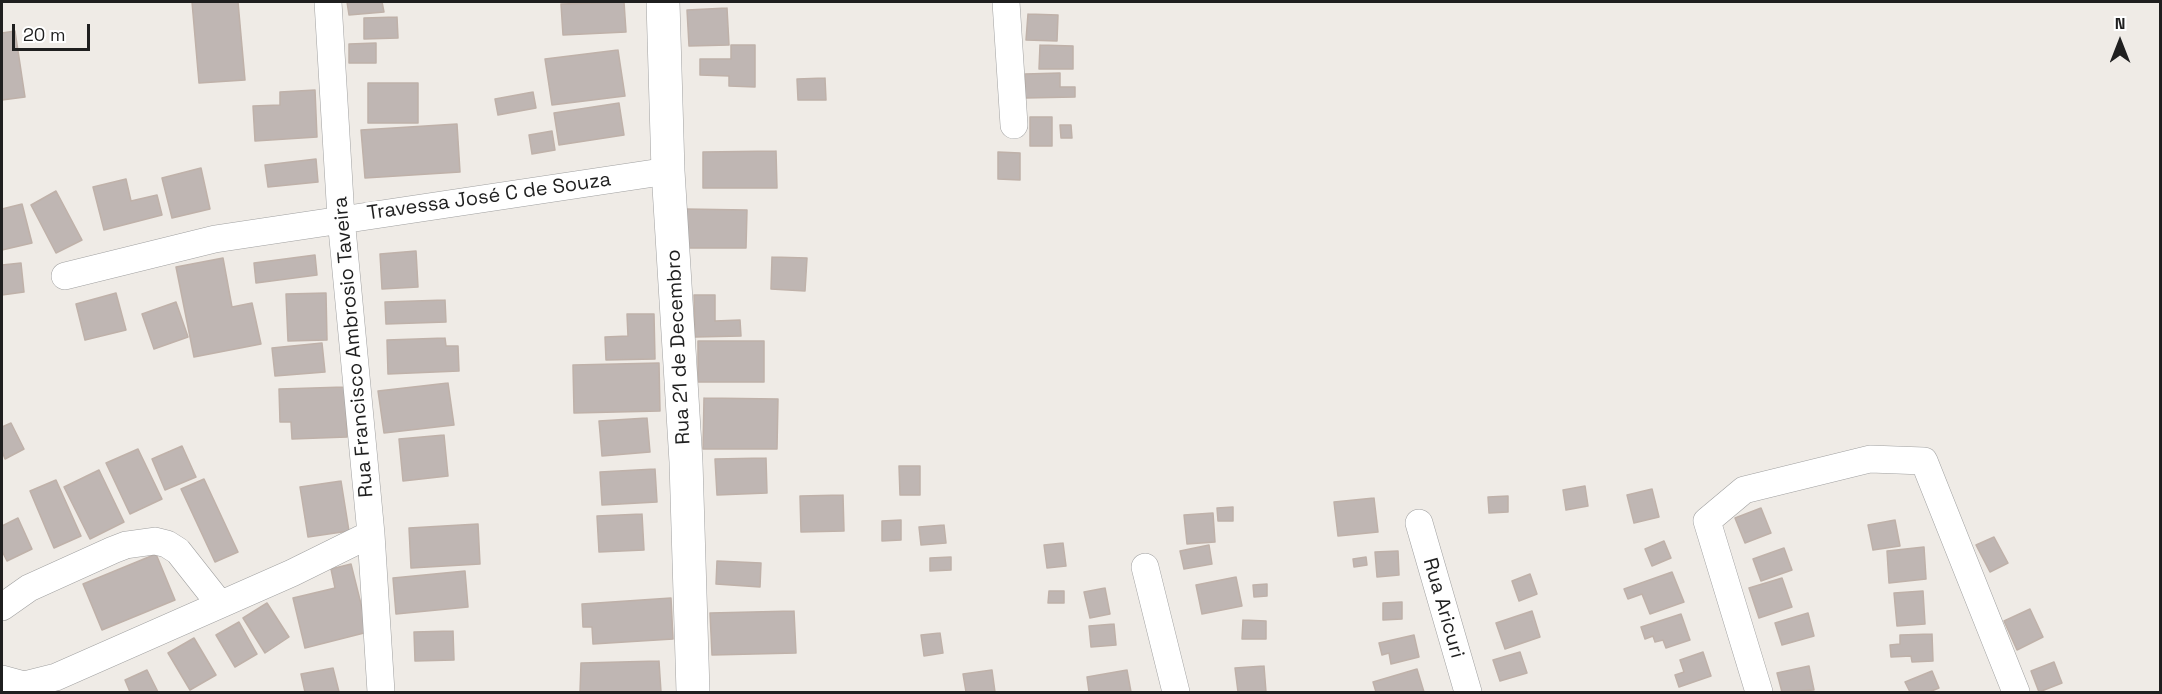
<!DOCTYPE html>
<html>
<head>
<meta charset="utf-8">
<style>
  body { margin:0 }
  #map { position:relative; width:2162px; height:694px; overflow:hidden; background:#efebe6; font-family:"Space Grotesk",sans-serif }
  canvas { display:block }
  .frame { position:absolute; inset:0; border:3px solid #1f1f1f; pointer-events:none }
  .north { position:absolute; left:2090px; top:12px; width:60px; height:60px; -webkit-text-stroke:4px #fff; paint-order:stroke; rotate:0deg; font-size:16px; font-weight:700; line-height:24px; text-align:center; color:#1f1f1f }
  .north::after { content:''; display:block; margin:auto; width:21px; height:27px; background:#1f1f1f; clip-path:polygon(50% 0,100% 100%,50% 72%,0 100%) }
  .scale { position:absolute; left:12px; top:24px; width:78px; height:27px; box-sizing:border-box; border:3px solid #1f1f1f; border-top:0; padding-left:8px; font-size:18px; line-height:21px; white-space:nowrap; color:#1f1f1f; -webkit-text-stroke:4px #fff; paint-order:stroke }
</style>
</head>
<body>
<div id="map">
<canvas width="2162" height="694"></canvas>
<div class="frame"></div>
<div class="north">N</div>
<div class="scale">20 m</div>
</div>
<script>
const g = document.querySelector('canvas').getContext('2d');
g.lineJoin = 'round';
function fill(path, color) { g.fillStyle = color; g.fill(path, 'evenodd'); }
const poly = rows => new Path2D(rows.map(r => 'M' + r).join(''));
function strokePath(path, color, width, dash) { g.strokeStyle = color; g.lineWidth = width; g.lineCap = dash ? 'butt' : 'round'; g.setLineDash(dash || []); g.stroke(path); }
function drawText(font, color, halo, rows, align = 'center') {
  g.font = font + ' "Space Grotesk",sans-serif'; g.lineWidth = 6; g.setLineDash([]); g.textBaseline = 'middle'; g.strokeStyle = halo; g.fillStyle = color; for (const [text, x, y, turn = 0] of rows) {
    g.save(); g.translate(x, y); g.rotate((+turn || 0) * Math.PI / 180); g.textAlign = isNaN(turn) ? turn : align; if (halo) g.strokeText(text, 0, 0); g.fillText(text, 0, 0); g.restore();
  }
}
const building = poly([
  [192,2,238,2,245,80,199,83,192,2],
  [347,2,382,2,384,12,349,15,347,2],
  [624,2,626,32,563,35,561,4,624,2],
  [727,8,729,45,689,46,687,10,727,8],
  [1028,14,1058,15,1057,41,1026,40,1028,14],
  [397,17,398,38,364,39,364,18,397,17],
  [15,31,25,97,2,100,2,33,15,31],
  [376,43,376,63,349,63,349,44,376,43],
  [731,45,755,45,755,87,729,86,729,76,700,75,700,59,731,59,731,45],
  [1040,45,1073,46,1073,69,1039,69,1040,45],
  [618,50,625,96,552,105,545,59,618,50],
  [1060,73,1060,87,1075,87,1075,97,1025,98,1025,74,1060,73],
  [825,78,826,100,798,100,797,79,825,78],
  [368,83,418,83,418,123,368,123,368,83],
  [315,90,317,137,255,141,253,106,280,105,280,92,315,90],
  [533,92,536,108,498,115,495,99,533,92],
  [619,103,624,135,559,145,554,113,619,103],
  [1030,117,1052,117,1052,146,1030,146,1030,117],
  [457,124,460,172,365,178,361,130,457,124],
  [1060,125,1071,125,1072,138,1061,138,1060,125],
  [552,131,555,150,532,154,529,135,552,131],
  [776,151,777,188,703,188,703,152,776,151],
  [998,152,1020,153,1020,180,998,179,998,152],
  [316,159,318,182,268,187,265,165,316,159],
  [201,168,210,209,172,218,162,178,201,168],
  [126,179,131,201,157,195,162,215,104,230,93,187,126,179],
  [56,191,82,240,56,253,31,205,56,191],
  [22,204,32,243,2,250,2,209,22,204],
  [685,209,747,210,746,248,685,248,685,209],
  [416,251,418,287,382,289,380,254,416,251],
  [315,255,317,275,256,283,254,263,315,255],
  [772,257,807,258,805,291,771,289,772,257],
  [223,258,232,307,252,303,261,344,194,357,176,267,223,258],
  [21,263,24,292,2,295,2,265,21,263],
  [116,293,126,330,85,340,76,304,116,293],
  [326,293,327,340,288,341,286,294,326,293],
  [694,295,715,295,715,321,740,320,741,336,695,337,694,295],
  [445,300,446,322,386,324,385,302,445,300],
  [176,302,188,337,154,349,142,314,176,302],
  [627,314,654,314,655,359,606,360,605,337,628,336,627,314],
  [445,338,446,346,458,346,459,371,388,374,387,340,445,338],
  [698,341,764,341,764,382,698,382,698,341],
  [322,343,325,372,275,376,272,348,322,343],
  [659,363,660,411,574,413,573,365,659,363],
  [448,383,454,425,384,433,378,391,448,383],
  [345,387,347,437,292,439,291,422,280,422,279,389,345,387],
  [704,398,778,399,777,449,703,449,704,398],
  [647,418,650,452,602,456,599,421,647,418],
  [11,423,24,449,5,459,2,451,2,427,11,423],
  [444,435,448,476,403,481,399,439,444,435],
  [182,446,196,477,165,490,152,459,182,446],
  [138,449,162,499,130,514,106,463,138,449],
  [766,458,767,493,717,495,715,459,766,458],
  [899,466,920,466,920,495,900,495,899,466],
  [655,469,657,502,602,505,600,472,655,469],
  [99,470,124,522,90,539,64,487,99,470],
  [204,479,238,552,215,562,181,489,204,479],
  [56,480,81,536,54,548,30,491,56,480],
  [341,481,349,531,308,537,300,487,341,481],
  [1585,486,1588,506,1566,510,1563,490,1585,486],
  [1652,489,1659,517,1634,523,1627,495,1652,489],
  [843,495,844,531,801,532,800,496,843,495],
  [1508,496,1508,512,1489,513,1488,497,1508,496],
  [1374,498,1378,532,1338,536,1334,502,1374,498],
  [1233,507,1233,521,1218,521,1217,508,1233,507],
  [1761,508,1771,533,1745,543,1735,518,1761,508],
  [1213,513,1215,542,1187,544,1184,515,1213,513],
  [642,514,644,550,599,552,597,516,642,514],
  [18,518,32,549,7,561,2,551,2,526,18,518],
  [901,520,901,540,882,541,882,521,901,520],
  [1895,520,1900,546,1873,550,1868,525,1895,520],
  [478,524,480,564,411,568,409,528,478,524],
  [944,525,946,543,921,545,919,527,944,525],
  [1994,537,2008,563,1990,572,1976,545,1994,537],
  [1664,541,1671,558,1652,566,1645,549,1664,541],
  [1063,543,1066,566,1047,568,1044,545,1063,543],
  [1209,545,1212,564,1184,569,1180,551,1209,545],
  [1924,547,1926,579,1889,583,1887,551,1924,547],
  [1784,548,1792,570,1761,581,1753,559,1784,548],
  [1398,551,1399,575,1377,577,1375,552,1398,551],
  [156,554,175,600,102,630,83,584,156,554],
  [951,557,951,570,930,571,930,558,951,557],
  [1366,557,1367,565,1354,567,1353,559,1366,557],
  [717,561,761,563,760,587,716,584,717,561],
  [351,564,368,632,305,648,293,598,335,588,331,569,351,564],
  [465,571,468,607,396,614,393,578,465,571],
  [1672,572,1684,602,1650,614,1642,594,1628,599,1624,589,1672,572],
  [1530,574,1537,594,1519,601,1512,581,1530,574],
  [1236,577,1242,606,1202,614,1196,585,1236,577],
  [1782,578,1792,607,1759,618,1749,588,1782,578],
  [1267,584,1267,596,1254,597,1253,585,1267,584],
  [1105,588,1110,614,1090,618,1084,592,1105,588],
  [1049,591,1064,591,1064,603,1048,603,1049,591],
  [1923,591,1925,624,1897,626,1894,593,1923,591],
  [671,598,673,639,593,644,592,627,583,627,582,604,671,598],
  [1402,602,1402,619,1383,620,1383,603,1402,602],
  [267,603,289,637,265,653,243,618,267,603],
  [2030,609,2043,637,2017,650,2004,621,2030,609],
  [794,611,796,653,712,655,710,613,794,611],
  [1532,611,1540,637,1505,649,1496,623,1532,611],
  [1808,613,1814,636,1782,645,1775,623,1808,613],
  [1681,614,1690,640,1666,648,1663,640,1655,642,1653,636,1645,639,1641,627,1681,614],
  [1243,620,1266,621,1266,639,1242,639,1243,620],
  [239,622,257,654,235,667,216,635,239,622],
  [1114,624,1116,645,1091,647,1089,626,1114,624],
  [453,631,454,660,415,661,414,632,453,631],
  [940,633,943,653,924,656,921,635,940,633],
  [1932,634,1933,661,1912,662,1911,656,1891,657,1890,645,1900,644,1900,635,1932,634],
  [1414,635,1419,657,1391,664,1389,653,1382,655,1379,643,1414,635],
  [194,638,216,675,190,690,168,653,194,638],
  [1520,652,1527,673,1500,681,1493,660,1520,652],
  [1703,652,1711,676,1679,687,1675,675,1684,672,1680,660,1703,652],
  [659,661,661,692,580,692,581,663,659,661],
  [2054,662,2062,683,2039,692,2031,671,2054,662],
  [1264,666,1266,692,1238,692,1235,668,1264,666],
  [1809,666,1814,690,1782,692,1777,673,1809,666],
  [333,668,339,692,305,692,301,674,333,668],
  [1417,669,1424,692,1376,692,1373,682,1417,669],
  [147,670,158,692,130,692,125,680,147,670],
  [992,670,995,692,966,692,963,674,992,670],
  [1127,670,1131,692,1089,692,1087,677,1127,670],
  [1932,671,1939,688,1929,692,1910,692,1905,682,1932,671]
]);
fill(building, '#bfb6b3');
strokePath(building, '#bfb1a9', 1.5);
const minor = poly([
  [328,2,341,218,371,534,381,692],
  [1006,2,1014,125],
  [65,276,215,239,668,171],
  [1419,523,1468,692],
  [1145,567,1176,692],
  [2,607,29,588,113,550,126,545,155,541,167,544,178,551,219,603],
  [2,679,24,685,56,677,292,573,371,534],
  [1759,692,1707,521,1744,490,1870,459,1924,461,2016,692]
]);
const tertiary = poly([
  [663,2,668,171,686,462,693,692]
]);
strokePath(minor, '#a0a0a0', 28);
strokePath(tertiary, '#a0a0a0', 34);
strokePath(minor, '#fff', 27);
strokePath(tertiary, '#fff', 33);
drawText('20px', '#1f1f1f', '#fff', [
  ["Travessa José C de Souza",489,197,-8],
  ["Rua Francisco Ambrosio Taveira",354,347,-95],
  ["Rua 21 de Decembro",679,347,-93],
  ["Rua Aricuri",1443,608,74]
]);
</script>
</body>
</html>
